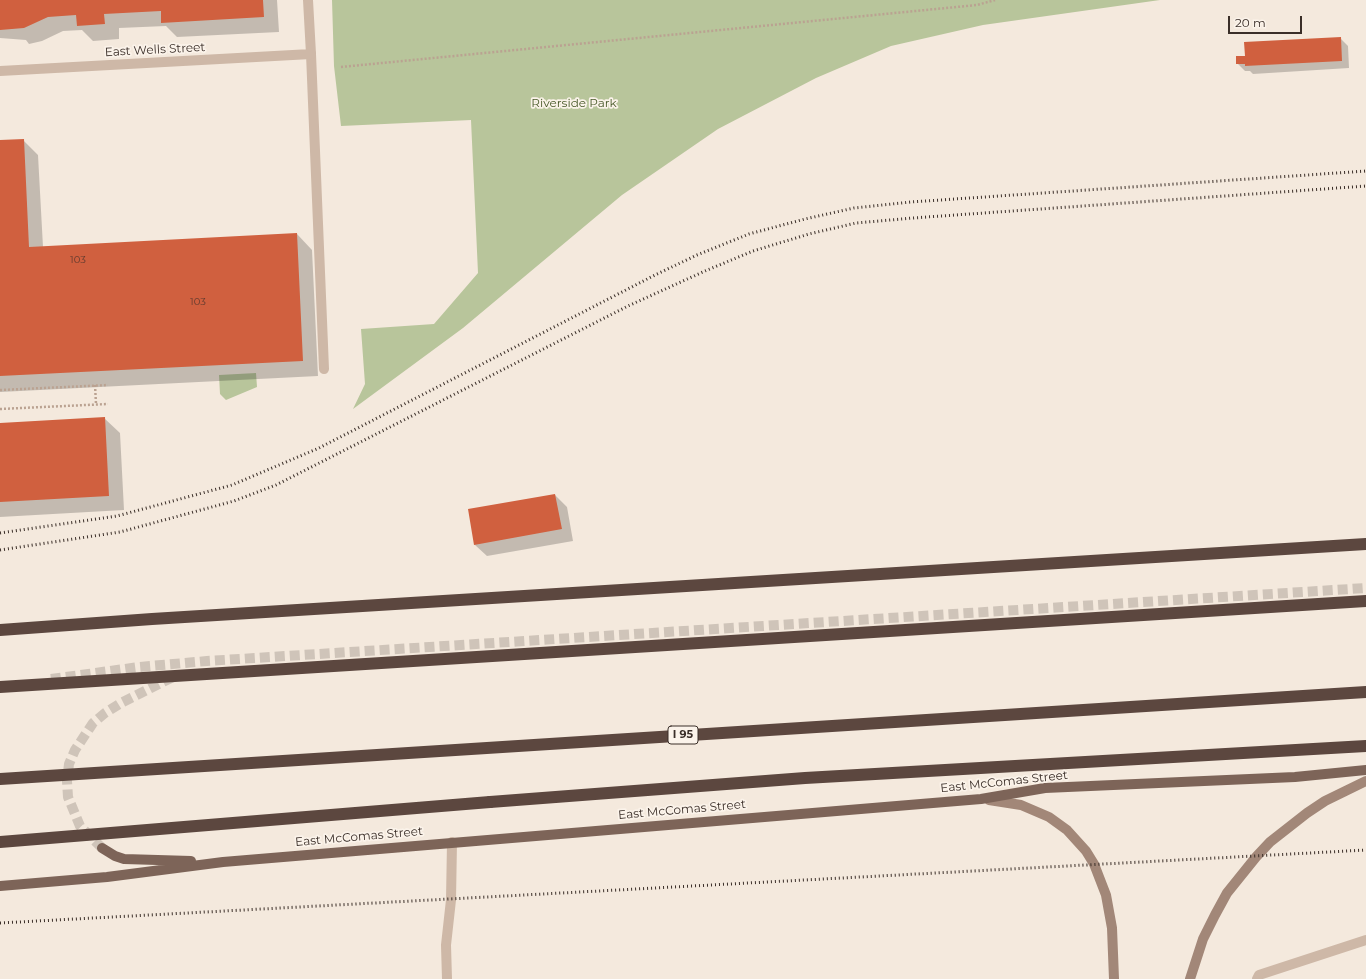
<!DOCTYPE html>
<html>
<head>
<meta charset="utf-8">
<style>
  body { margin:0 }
  #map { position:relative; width:1366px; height:979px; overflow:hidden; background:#f4e9dd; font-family:Montserrat,sans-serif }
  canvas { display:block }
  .scale { position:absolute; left:1228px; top:16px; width:74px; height:18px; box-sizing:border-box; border:2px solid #3a2e28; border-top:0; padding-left:5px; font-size:12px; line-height:14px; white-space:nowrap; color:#3a2e28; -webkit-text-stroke:3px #fbf3ea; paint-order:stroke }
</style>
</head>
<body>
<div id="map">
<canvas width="1366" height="979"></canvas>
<div class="scale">20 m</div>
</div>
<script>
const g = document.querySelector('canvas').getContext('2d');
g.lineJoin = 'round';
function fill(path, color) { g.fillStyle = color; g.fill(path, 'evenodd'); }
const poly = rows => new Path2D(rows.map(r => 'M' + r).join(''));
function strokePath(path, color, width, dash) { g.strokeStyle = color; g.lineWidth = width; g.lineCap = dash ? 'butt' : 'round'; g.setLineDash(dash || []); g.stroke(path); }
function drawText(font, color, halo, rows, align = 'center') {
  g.font = font + ' Montserrat,sans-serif'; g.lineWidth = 3.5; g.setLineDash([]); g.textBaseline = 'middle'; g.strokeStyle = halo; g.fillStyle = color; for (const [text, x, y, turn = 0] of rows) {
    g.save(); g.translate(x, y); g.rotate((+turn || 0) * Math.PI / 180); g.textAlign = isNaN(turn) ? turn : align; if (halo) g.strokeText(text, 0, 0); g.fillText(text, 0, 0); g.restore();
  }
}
fill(poly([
  [332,0,1160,0,983,25,891,46,816,78,718,129,622,195,463,328,353,409,365,384,361,329,434,324,478,273,471,120,341,126,334,66],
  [256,373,257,387,226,400,220,394,219,375]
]), '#b8c59b');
fill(poly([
  [0,0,277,0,279,32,177,37,166,26,119,28,119,39,93,41,82,30,63,31,42,41,29,44,26,40,0,38],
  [1340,38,1348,46,1349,68,1253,74,1250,71,1245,71,1237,63,1246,57],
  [23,140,38,155,43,247,297,234,312,250,318,376,0,392,0,141],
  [104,418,120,433,124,510,0,517,0,424],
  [555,495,567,507,573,541,487,556,475,545,469,510]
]), '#0003');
fill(poly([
  [0,0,263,0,264,17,161,23,161,11,104,14,105,24,77,26,76,15,48,17,24,28,0,30],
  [1341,37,1342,61,1245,66,1245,64,1236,64,1236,56,1245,56,1244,42],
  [24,139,29,247,297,233,303,361,0,376,0,140],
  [105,417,109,496,0,502,0,423],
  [555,494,562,529,474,545,468,509]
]), '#d0603f');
strokePath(poly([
  [51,679,139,667,207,661,1366,588],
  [102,848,80,826,68,797,67,781,69,764,75,750,93,723,105,713,121,703,173,677]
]), '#cfc4b9', 10, [10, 5]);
strokePath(poly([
  [341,67,977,5,995,0],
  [95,385,96,404],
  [0,390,108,385],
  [0,409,108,404]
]), '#baa291', 2.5, [2, 2]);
strokePath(poly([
  [311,54,324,369],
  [447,979,446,945,451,900,452,842],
  [1257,979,1259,975,1366,940]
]), '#ceb8a7', 10);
strokePath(poly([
  [0,71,311,54,308,0]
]), '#ceb8a7', 10);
strokePath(poly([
  [989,800,1021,805,1049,817,1067,830,1086,851,1094,864,1106,895,1112,928,1114,979],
  [1190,979,1203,939,1215,915,1227,893,1256,857,1270,842,1307,813,1325,801,1366,781]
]), '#a28778', 10);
strokePath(poly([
  [102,848,115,856,124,859,191,861],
  [0,886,107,877,223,862,981,799,1045,788,1295,777,1366,770]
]), '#7d6458', 10);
strokePath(poly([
  [0,630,152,619,1366,544],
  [490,802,805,778,1366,746]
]), '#5c473f', 12);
strokePath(poly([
  [0,533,117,516,232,485,319,448,655,275,697,255,749,234,805,219,854,208,911,202,1366,171],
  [0,550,120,532,234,501,276,485,628,306,705,271,753,251,809,234,856,223,913,218,1366,186],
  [0,923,1366,850]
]), '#3a2e28', 3, [1, 3]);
strokePath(poly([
  [0,687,1366,601],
  [0,779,1366,692],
  [0,842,490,802]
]), '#5c473f', 12);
drawText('10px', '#603a2e', null, [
  ["103",78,260],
  ["103",198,302]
]);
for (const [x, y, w] of [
  [683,735,30]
]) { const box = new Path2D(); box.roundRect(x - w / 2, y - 9, w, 18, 3); g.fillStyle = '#fbf3ea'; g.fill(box); strokePath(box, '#3a2e28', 1); }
drawText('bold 11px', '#3a2e28', null, [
  ["I 95",683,735]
]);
drawText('12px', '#3a2e28', '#fbf3ea', [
  ["East Wells Street",155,50,-3],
  ["East McComas Street",1004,782,-6],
  ["East McComas Street",682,810,-5],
  ["East McComas Street",359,837,-5]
]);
drawText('12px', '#495a2a', '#fbf3ea', [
  ["Riverside Park",574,103]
]);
</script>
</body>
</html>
